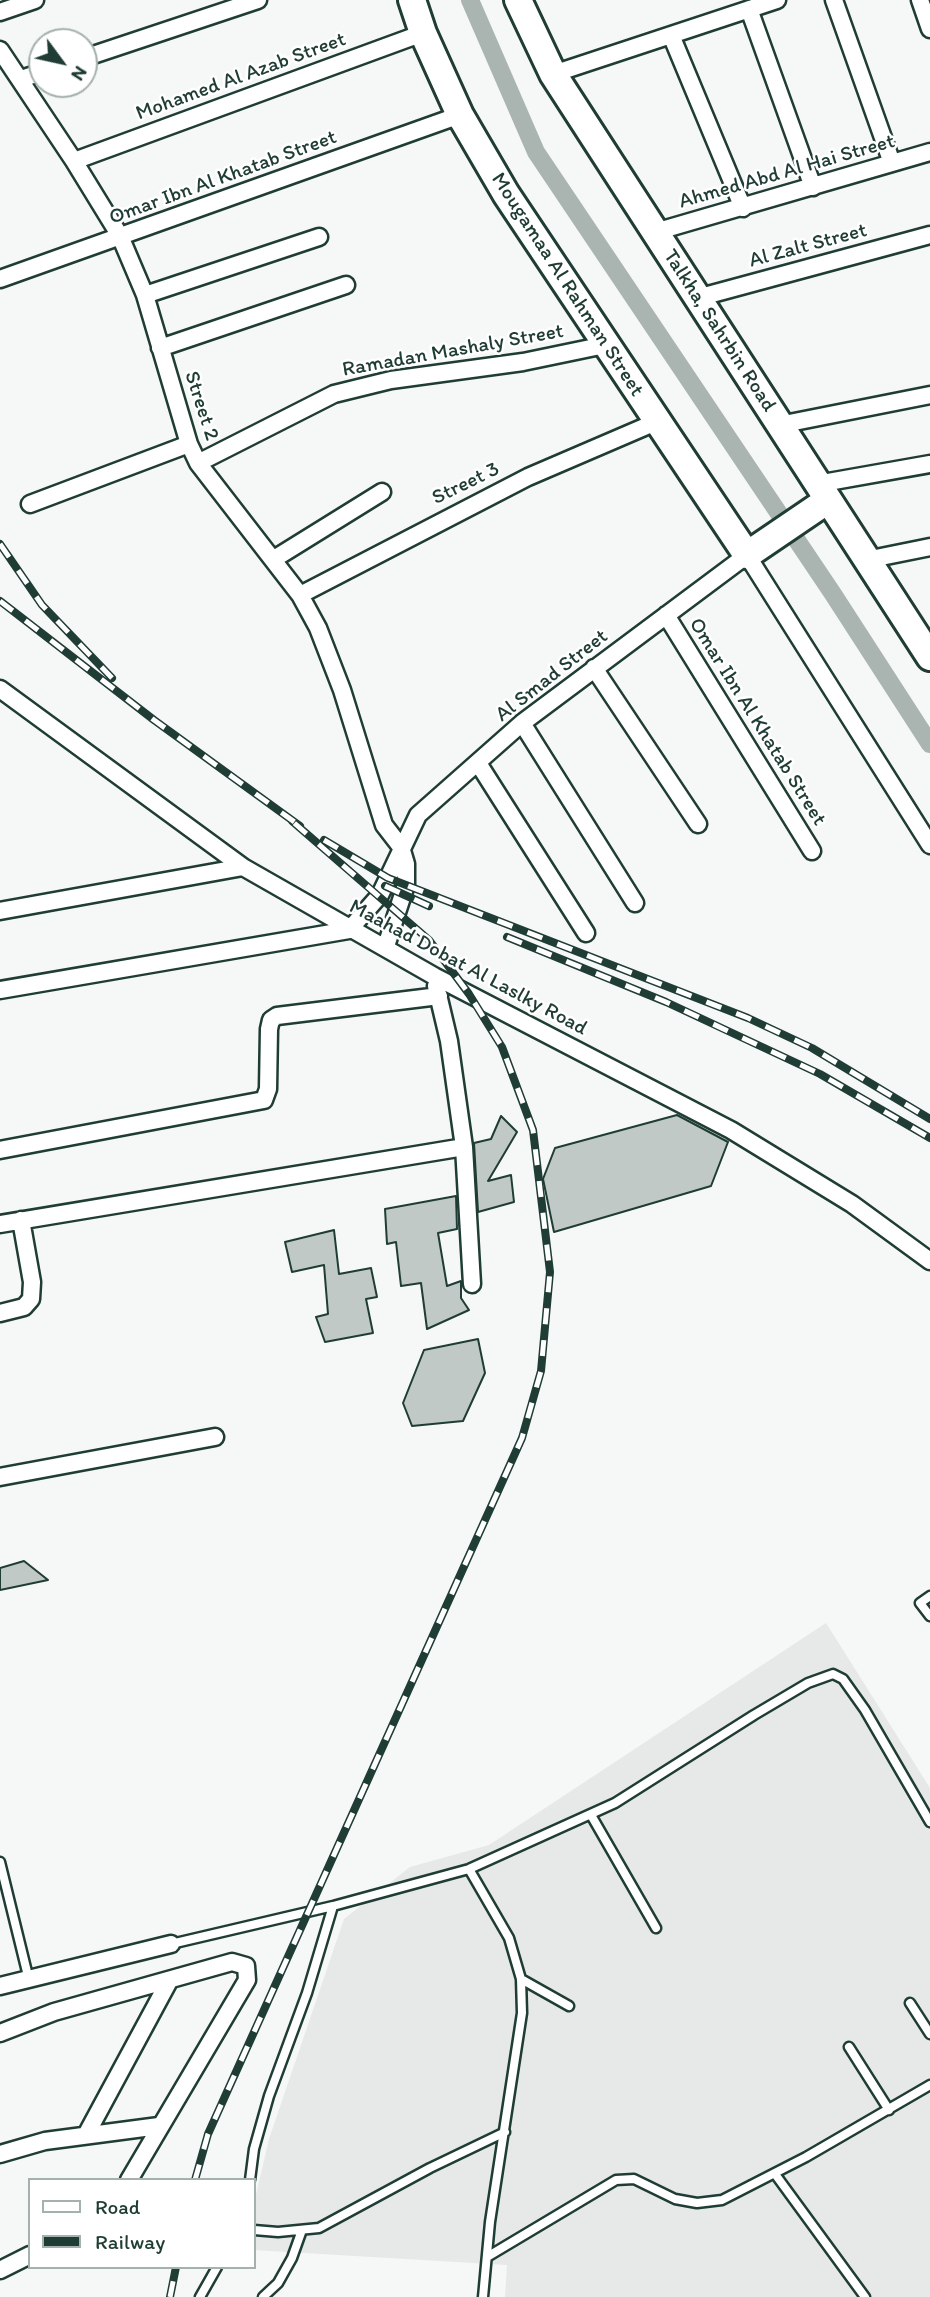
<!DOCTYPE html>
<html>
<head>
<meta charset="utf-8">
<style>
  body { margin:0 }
  #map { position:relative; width:930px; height:2297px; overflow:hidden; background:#f6f7f7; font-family:Itim,sans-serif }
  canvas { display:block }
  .legend { position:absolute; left:28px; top:2178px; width:228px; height:91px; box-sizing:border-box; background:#fff; border:2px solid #a5b1ae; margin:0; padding:9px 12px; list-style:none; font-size:21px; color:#1f3d34 }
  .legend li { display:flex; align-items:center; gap:14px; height:35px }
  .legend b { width:35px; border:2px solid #a5b1ae }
  .north { position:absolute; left:28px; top:28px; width:70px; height:70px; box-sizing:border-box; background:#fff; border:2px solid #a5b1ae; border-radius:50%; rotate:123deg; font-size:19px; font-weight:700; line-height:28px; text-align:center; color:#1f3d34 }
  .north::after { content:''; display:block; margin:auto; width:24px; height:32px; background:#1f3d34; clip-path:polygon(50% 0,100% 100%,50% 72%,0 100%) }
</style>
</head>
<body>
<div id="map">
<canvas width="930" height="2297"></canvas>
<ul class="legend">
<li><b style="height:9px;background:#fff"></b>Road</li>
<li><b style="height:9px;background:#1f3d34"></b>Railway</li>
</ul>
<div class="north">N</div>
</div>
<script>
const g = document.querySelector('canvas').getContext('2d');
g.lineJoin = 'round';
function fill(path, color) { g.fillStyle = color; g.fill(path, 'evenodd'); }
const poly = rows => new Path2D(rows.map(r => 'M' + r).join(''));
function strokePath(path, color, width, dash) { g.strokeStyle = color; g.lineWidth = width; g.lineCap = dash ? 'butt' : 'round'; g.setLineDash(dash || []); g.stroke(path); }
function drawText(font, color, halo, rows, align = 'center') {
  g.font = font + ' Itim,sans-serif'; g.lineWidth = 5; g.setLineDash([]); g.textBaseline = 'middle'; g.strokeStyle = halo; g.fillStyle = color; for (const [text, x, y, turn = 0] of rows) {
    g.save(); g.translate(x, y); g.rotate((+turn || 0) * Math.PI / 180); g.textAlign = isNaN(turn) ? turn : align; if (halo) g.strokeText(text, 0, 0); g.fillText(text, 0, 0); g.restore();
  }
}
fill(poly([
  [826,1623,930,1788,930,2297,505,2297,507,2265,254,2250,254,2203,269,2139,344,1919,410,1867,489,1845]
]), '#e6e9e8');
strokePath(poly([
  [470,0,536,152,833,594,930,744]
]), '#aab5b1', 18);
const building = poly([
  [677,1115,728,1142,711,1186,554,1232,543,1179,555,1148,677,1115],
  [501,1116,517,1132,488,1181,511,1175,514,1202,478,1212,474,1143,491,1139,501,1116],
  [456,1196,457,1229,438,1233,447,1286,461,1281,461,1298,469,1310,427,1329,421,1283,401,1286,396,1242,387,1244,385,1209,456,1196],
  [334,1230,339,1274,371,1268,377,1297,366,1299,373,1333,325,1342,316,1317,328,1314,324,1265,292,1272,285,1242,334,1230],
  [478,1339,485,1373,463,1421,412,1426,403,1403,424,1350,478,1339],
  [24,1561,48,1580,0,1590,0,1568,24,1561]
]);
fill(building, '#c0c9c6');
strokePath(building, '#1f3d34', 2);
const lane = poly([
  [930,1596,920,1603,930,1616],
  [591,1815,656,1928],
  [0,1862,28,1976],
  [469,1869,509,1938,521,1979,522,2013,490,2222,483,2297],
  [171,1944,333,1906,469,1869,615,1803,754,1715,808,1683,833,1674,843,1679,865,1710,930,1822],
  [521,1979,569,2006],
  [910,2003,930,2034],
  [849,2047,889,2110],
  [775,2174,865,2297],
  [250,2180,254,2149,269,2096,307,1993,333,1906],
  [254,2230,278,2232,319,2228,430,2168,505,2132],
  [487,2257,616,2180,634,2179,675,2199,697,2203,722,2200,806,2157,930,2085],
  [200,2297,217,2267],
  [263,2297,278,2283,292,2258,302,2230]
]);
const street = poly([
  [834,0,892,163],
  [920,0,930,29],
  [749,9,813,187],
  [0,12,35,0],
  [671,35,743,208],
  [0,50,74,161,120,236,145,295,189,444,198,463,300,595,318,628,342,690,384,825,401,847,406,864,406,885,386,946],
  [84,58,258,0],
  [553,74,777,0],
  [21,79,42,72],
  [74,161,423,33],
  [655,232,930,152],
  [0,279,460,115],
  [145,295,319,237],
  [697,298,930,235],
  [160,348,346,285],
  [779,425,930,395],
  [198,463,334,394,391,380,523,362,605,345],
  [817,484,930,464],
  [30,504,189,444],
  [274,559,382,492],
  [866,560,930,547],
  [300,595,528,477,656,422],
  [666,615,812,851],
  [594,668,698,824],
  [0,689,243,867,434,976,731,1130,852,1204,930,1261],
  [522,723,635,903],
  [478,763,586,933],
  [0,911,243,867],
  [436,986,449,1041,464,1147,472,1284],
  [0,990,349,930,380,895,418,815,522,723,747,555,930,845],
  [0,1150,264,1100,268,1089,269,1029,271,1020,277,1016,439,996],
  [0,1224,464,1147],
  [0,1313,24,1307,31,1299,32,1282,21,1220],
  [0,1477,215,1437],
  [0,1986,171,1944],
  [0,2033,54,2012,232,1962,246,1966,247,1980,129,2180],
  [86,2135,168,1983],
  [0,2154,45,2141,159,2126],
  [0,2270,30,2255]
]);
const primary = poly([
  [412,0,423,33,460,115,506,194,747,555,828,500],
  [518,0,553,74,930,657]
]);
strokePath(lane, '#1f3d34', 13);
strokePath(street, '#1f3d34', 21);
strokePath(primary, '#1f3d34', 32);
strokePath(lane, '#fff', 8);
strokePath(street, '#fff', 16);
strokePath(primary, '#fff', 26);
const rail = poly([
  [0,544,42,605,112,678],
  [0,601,154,720,300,826],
  [324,840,388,878,748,1018,812,1048,930,1119],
  [385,886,429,906],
  [507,937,666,1002,820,1074,930,1138],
  [195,2180,208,2134,522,1438,541,1371,550,1272,533,1130,502,1047,469,994,429,940,292,821],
  [170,2297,176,2267]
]);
strokePath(rail, '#1f3d34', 8);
strokePath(rail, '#fff', 5, [16]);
drawText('21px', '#1f3d34', '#fff', [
  ["Mohamed Al Azab Street",241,77,-20],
  ["Ahmed Abd Al Hai Street",787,172,-16],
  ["Omar Ibn Al Khatab Street",223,178,-20],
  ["Al Zalt Street",808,246,-15],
  ["Mougamaa Al Rahman Street",567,285,57],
  ["Talkha, Sahrbin Road",719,331,57],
  ["Ramadan Mashaly Street",453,351,-10],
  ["Street 2",201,406,72],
  ["Street 3",466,484,-26],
  ["Al Smad Street",552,676,-38],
  ["Omar Ibn Al Khatab Street",757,722,58],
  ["Maahad Dobat Al Laslky Road",468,968,28]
]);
</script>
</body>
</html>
